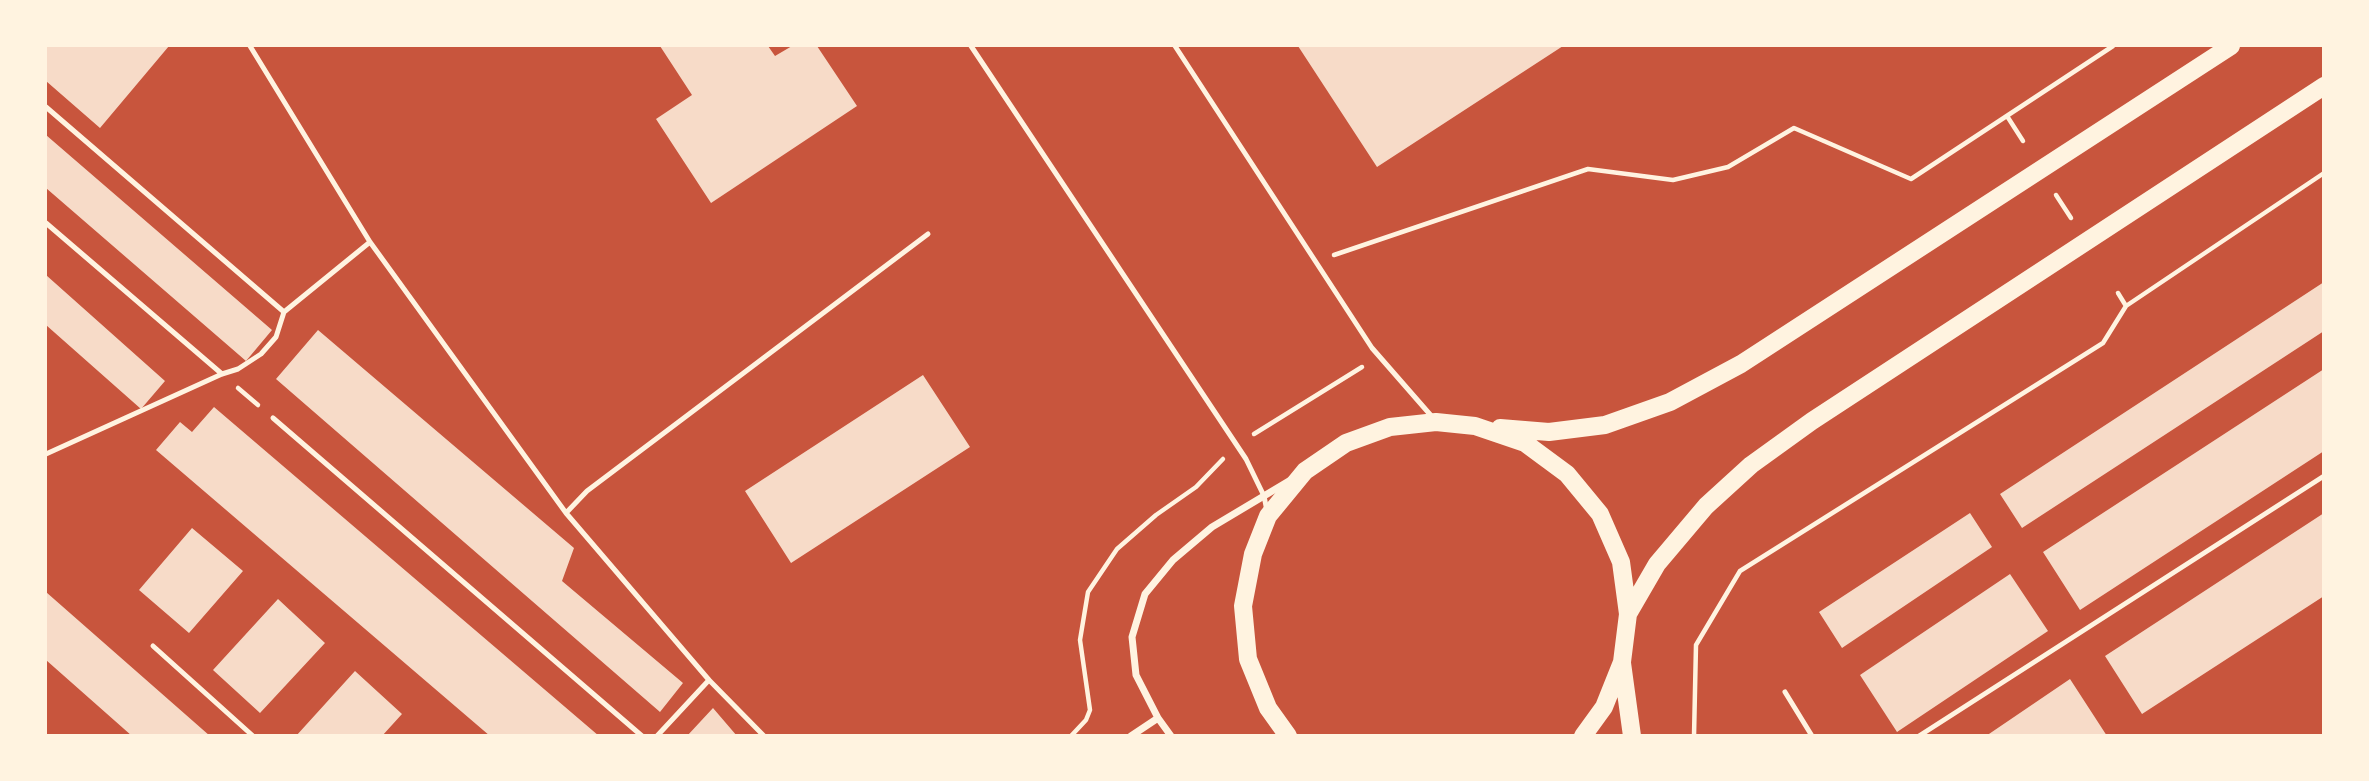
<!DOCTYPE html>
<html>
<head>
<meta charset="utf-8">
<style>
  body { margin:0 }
  #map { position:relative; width:2369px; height:781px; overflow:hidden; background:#c8553d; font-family:"Fira Sans Condensed",sans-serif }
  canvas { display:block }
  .frame { position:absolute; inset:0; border:47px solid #fff3e0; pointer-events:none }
</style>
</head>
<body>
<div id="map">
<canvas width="2369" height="781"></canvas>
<div class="frame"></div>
</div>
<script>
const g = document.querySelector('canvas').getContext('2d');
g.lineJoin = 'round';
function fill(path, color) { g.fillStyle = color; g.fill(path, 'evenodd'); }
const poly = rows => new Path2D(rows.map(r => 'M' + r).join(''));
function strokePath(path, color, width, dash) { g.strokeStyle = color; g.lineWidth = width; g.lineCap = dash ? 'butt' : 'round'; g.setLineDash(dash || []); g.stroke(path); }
fill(poly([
  [46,46,169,46,100,128,46,81],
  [660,46,768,46,775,56,792,46,817,46,857,106,711,203,656,119,692,95],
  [1298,46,1563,46,1377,167],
  [46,135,272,330,246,361,46,188],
  [46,275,165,381,141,409,46,325],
  [2324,282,2324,331,2022,528,2000,494],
  [318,330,574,548,562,581,683,683,660,712,276,379],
  [2324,369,2324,451,2080,610,2043,552],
  [923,375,970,447,791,563,745,491],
  [214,407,599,736,490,736,156,450,180,422,192,432],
  [1970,513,1992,547,1842,648,1819,612],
  [2324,513,2324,596,2142,714,2105,656],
  [192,528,243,571,189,633,139,590],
  [2010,574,2048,631,1897,732,1860,675],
  [46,592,210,736,132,736,46,660],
  [278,599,325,643,260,713,213,670],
  [355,671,402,714,382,736,296,736],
  [2070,679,2107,736,1986,736],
  [713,708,737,736,687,736]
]), '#f7dbc8');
strokePath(poly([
  [2007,116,2023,141],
  [2056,195,2071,218],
  [1334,255,1588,169,1673,180,1728,167,1794,128,1911,179,2113,46],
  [2118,293,2126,306],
  [238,388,258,405],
  [1254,434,1362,367],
  [1071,736,1086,720,1090,710,1080,640,1088,592,1117,549,1156,515,1196,487,1223,459],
  [1694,736,1696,645,1740,571,2103,343,2126,306,2324,173]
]), '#fff3e0', 4.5);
strokePath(poly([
  [250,46,370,242,566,513,709,680],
  [971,46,1246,459,1264,496,1267,511],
  [1175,46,1372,348,1434,419],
  [46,107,284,312],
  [46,223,222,374],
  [273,418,642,736],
  [46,454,222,374,238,369,261,354,276,337,284,312,370,242],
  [566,513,587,491,928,234],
  [153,646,253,736],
  [1785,692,1812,736],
  [657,736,709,680,764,736],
  [1919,736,2324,476]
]), '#fff3e0', 5);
strokePath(poly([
  [1131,736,1158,718],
  [1171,736,1158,718,1136,675,1132,637,1145,594,1173,560,1212,527,1289,481]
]), '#fff3e0', 7);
strokePath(poly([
  [1500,428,1549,432,1605,425,1670,402,1741,364,2231,46],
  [1628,614,1657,564,1706,506,1751,465,1812,421,2324,86],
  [1622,663,1632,736],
  [1288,736,1268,708,1248,659,1243,606,1253,554,1268,516,1305,471,1346,443,1390,427,1436,422,1475,426,1525,443,1567,474,1600,514,1621,562,1628,614,1622,662,1604,707,1583,736]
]), '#fff3e0', 18);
</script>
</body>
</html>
